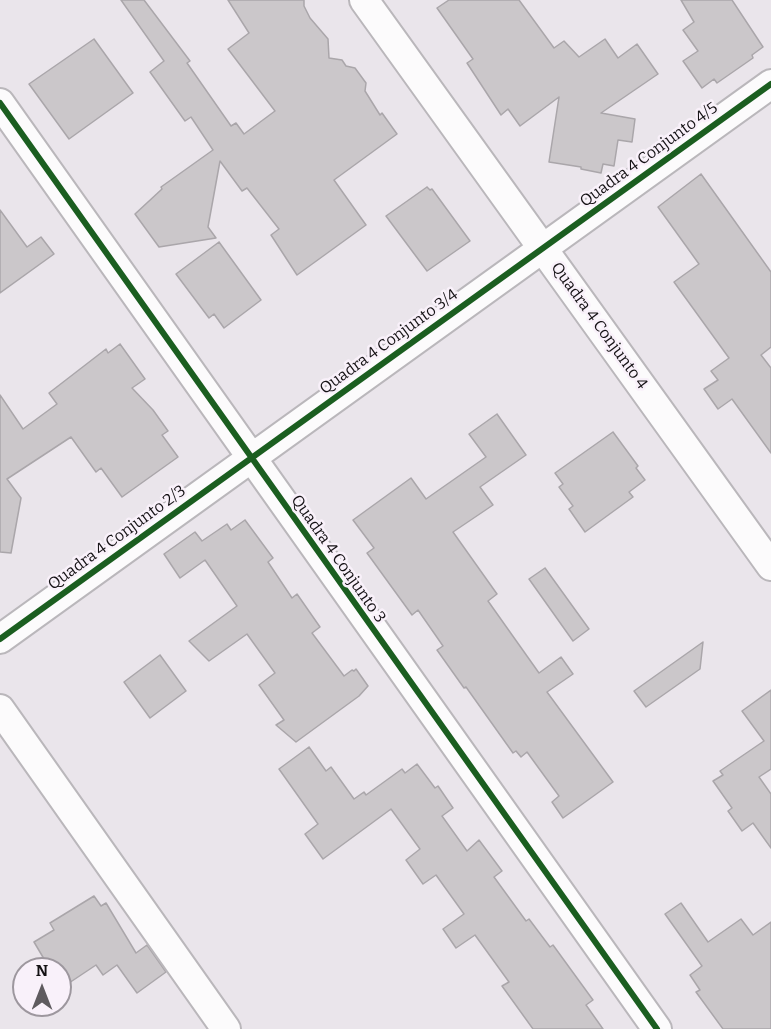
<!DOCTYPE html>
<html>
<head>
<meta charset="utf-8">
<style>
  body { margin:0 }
  #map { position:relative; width:771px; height:1029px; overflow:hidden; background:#eae5eb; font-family:Bitter,serif }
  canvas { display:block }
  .north { position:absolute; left:12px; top:957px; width:60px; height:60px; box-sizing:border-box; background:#f9f1fa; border:2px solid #9d979e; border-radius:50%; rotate:0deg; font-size:16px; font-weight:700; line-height:24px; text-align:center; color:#141114 }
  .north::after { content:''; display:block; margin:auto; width:21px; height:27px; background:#5f5b5f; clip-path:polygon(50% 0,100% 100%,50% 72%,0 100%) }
</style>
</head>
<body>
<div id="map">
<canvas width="771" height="1029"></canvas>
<div class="north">N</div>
</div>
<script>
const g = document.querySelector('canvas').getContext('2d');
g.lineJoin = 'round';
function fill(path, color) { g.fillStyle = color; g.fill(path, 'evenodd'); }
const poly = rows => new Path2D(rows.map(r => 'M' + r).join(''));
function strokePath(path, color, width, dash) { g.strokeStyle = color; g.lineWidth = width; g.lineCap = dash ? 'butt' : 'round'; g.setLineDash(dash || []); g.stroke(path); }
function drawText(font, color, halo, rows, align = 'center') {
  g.font = font + ' Bitter,serif'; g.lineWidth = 5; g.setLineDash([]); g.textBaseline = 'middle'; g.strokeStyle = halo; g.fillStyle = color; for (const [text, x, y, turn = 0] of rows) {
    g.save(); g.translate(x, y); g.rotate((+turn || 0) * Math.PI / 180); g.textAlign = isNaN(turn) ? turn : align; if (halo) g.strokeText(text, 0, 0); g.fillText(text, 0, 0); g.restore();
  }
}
const building = poly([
  [121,0,144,0,190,61,187,63,231,126,236,123,244,134,275,111,228,49,249,33,228,0,304,0,304,6,310,18,328,39,329,58,342,60,346,66,355,68,366,83,365,91,380,115,382,113,397,134,334,180,366,225,297,275,271,235,279,229,247,188,242,191,220,161,208,227,216,238,159,247,135,214,162,189,161,187,213,150,191,117,185,121,150,72,164,61,121,0],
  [449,0,519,0,554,48,564,41,579,57,605,39,618,58,637,44,658,74,601,113,635,119,632,142,618,140,614,166,603,164,601,173,581,169,581,167,549,162,559,97,520,126,508,109,501,115,467,63,473,59,437,8,449,0],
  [681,0,732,0,763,47,752,55,753,58,717,83,714,79,702,88,683,61,698,51,683,30,694,22,681,0],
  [94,39,133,93,69,139,29,84,94,39],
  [701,174,771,272,771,347,761,355,771,368,771,453,732,399,718,409,704,389,718,380,711,371,729,358,674,282,699,264,658,207,701,174],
  [427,187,430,190,432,189,470,241,427,271,386,216,427,187],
  [0,210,27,247,41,237,54,254,0,293,0,210],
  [219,242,261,300,224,328,214,314,209,318,176,274,219,242],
  [120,344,145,379,132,388,153,410,168,431,162,435,178,457,122,497,101,468,96,472,71,437,7,479,21,498,11,553,0,552,0,395,23,429,57,404,49,393,106,349,108,353,120,344],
  [497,414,526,455,480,487,493,505,453,532,497,594,488,601,539,673,561,657,573,674,547,692,613,782,563,818,552,802,559,796,527,752,521,757,516,751,513,753,466,687,464,688,437,650,443,646,418,610,412,615,367,553,374,548,353,520,411,478,426,499,486,457,469,434,497,414],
  [613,432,638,466,636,468,645,480,629,492,633,497,585,532,569,509,573,506,559,487,563,484,555,473,613,432],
  [245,520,273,558,268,562,292,598,297,594,320,627,312,633,344,676,352,670,354,671,356,669,368,686,359,696,296,742,276,725,284,720,259,685,275,673,247,634,209,661,189,641,237,606,205,560,180,578,164,554,195,532,202,541,227,524,231,530,245,520],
  [545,568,589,629,573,641,529,579,545,568],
  [703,642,700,669,646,707,634,691,703,642],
  [160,655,186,691,150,718,124,682,160,655],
  [771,690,771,769,759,777,771,794,771,848,753,823,742,831,728,811,732,808,713,781,723,775,720,771,764,741,742,711,771,690],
  [309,747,326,771,331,767,354,799,364,792,366,795,402,769,405,773,417,764,435,788,438,786,453,808,442,816,467,851,479,840,502,871,494,877,526,921,529,919,550,947,553,945,593,1000,586,1005,603,1029,533,1029,502,986,509,982,475,935,456,948,443,929,464,914,436,875,423,884,406,860,420,849,391,809,323,859,305,834,318,824,279,769,309,747],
  [94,896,101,906,106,903,136,953,147,945,166,972,137,993,117,965,103,975,96,965,60,989,60,969,50,969,34,942,54,930,50,923,94,896],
  [681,903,708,942,741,919,753,935,771,922,771,1029,723,1029,696,992,700,990,690,975,702,966,665,914,681,903]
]);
fill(building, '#cbc7ca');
strokePath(building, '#aaa6aa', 1.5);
const minor = poly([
  [364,0,771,566],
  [0,103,657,1029],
  [0,639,771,84],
  [0,709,226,1029]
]);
strokePath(minor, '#bab7bb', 32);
strokePath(minor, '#fcfbfc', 28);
strokePath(poly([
  [0,103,657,1029],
  [0,639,771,84]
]), '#1b5e20', 6);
drawText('16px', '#141114', '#f9f1fa', [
  ["Quadra 4 Conjunto 4/5",649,155,-36],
  ["Quadra 4 Conjunto 4",599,326,54],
  ["Quadra 4 Conjunto 3/4",389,342,-36],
  ["Quadra 4 Conjunto 2/3",117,538,-36],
  ["Quadra 4 Conjunto 3",338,559,55]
]);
</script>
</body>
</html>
